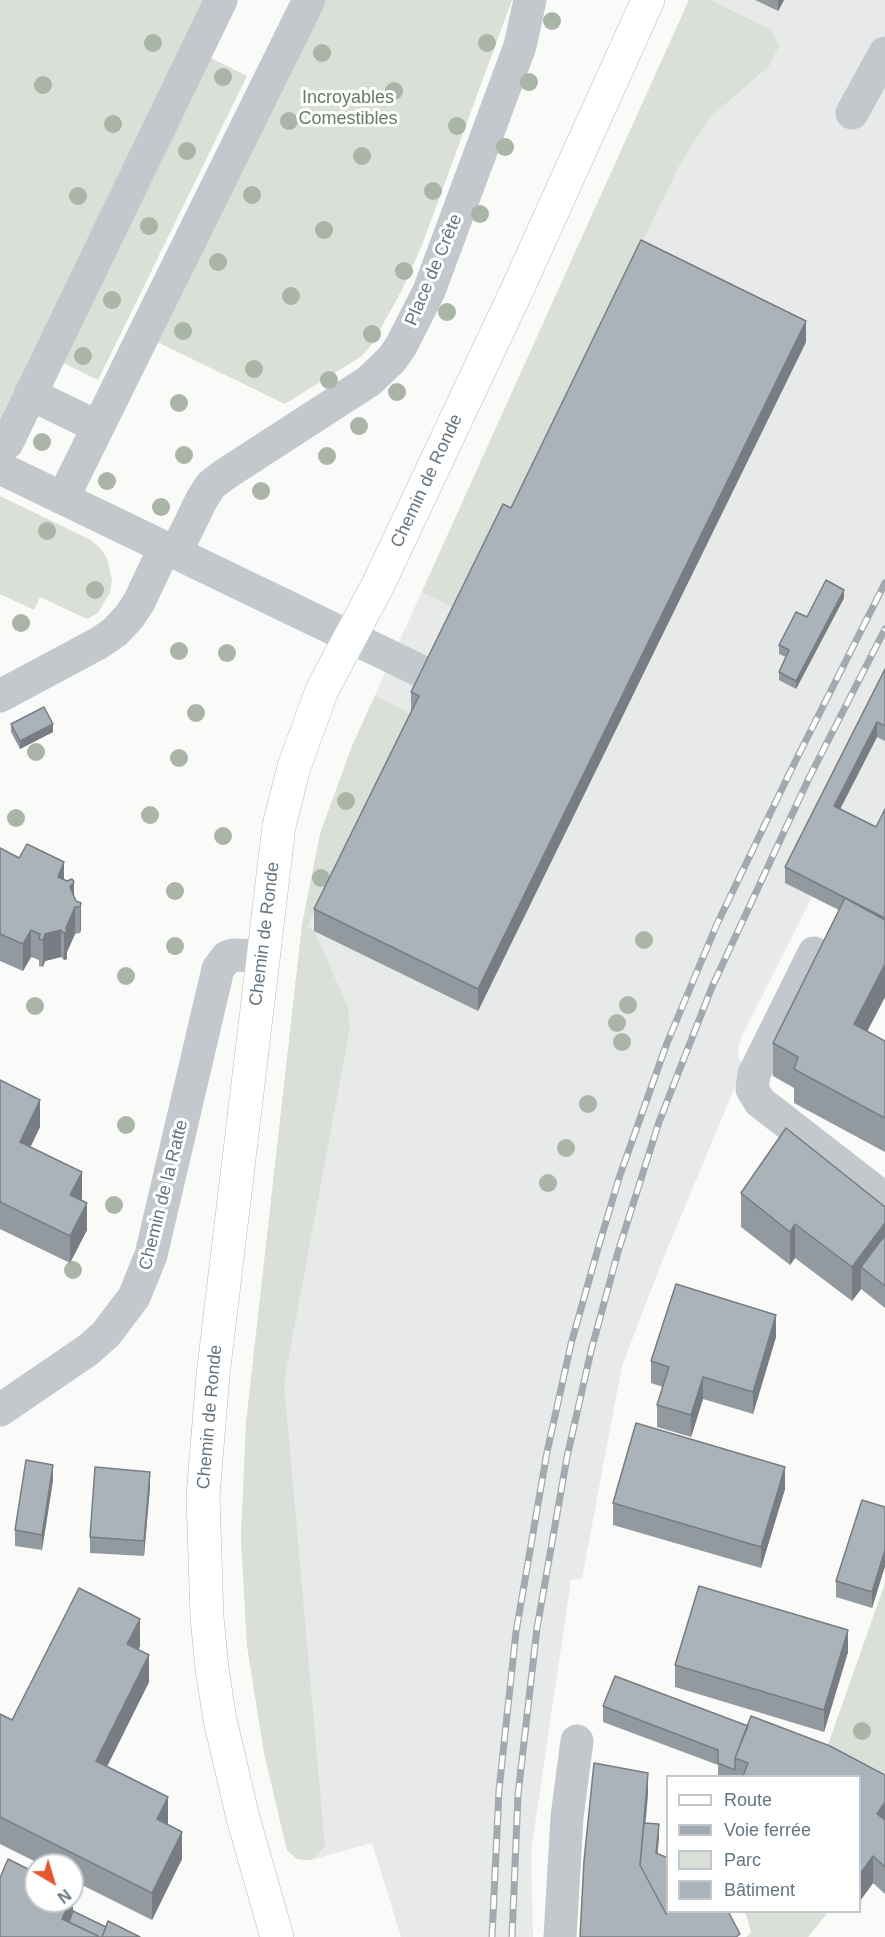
<!DOCTYPE html>
<html>
<head>
<meta charset="utf-8">
<style>
  body { margin:0 }
  #map { position:relative; width:885px; height:1937px; overflow:hidden; background:#fafaf8; font-family:Helvetica,sans-serif }
  canvas { display:block }
  .legend { position:absolute; left:666px; top:1775px; width:195px; height:138px; box-sizing:border-box; background:#fff; border:2px solid #c1c8cd; margin:0; padding:8px 10px; list-style:none; font-size:18px; color:#657683 }
  .legend li { display:flex; align-items:center; gap:12px; height:30px }
  .legend b { width:30px; border:2px solid #c1c8cd }
  .north { position:absolute; left:24px; top:1853px; width:60px; height:60px; box-sizing:border-box; background:#fff; border:2px solid #c1c8cd; border-radius:50%; rotate:142deg; font-size:16px; font-weight:700; line-height:24px; text-align:center; color:#657683 }
  .north::after { content:''; display:block; margin:auto; width:21px; height:27px; background:#e4572e; clip-path:polygon(50% 0,100% 100%,50% 72%,0 100%) }
</style>
</head>
<body>
<div id="map">
<canvas width="885" height="1937"></canvas>
<ul class="legend">
<li><b style="height:8px;background:#fff"></b>Route</li>
<li><b style="height:8px;background:#a2aab0"></b>Voie ferrée</li>
<li><b style="height:16px;background:#dadfd7"></b>Parc</li>
<li><b style="height:16px;background:#aab3b9"></b>Bâtiment</li>
</ul>
<div class="north">N</div>
</div>
<script>
const g = document.querySelector('canvas').getContext('2d');
g.lineJoin = 'round';
function fill(path, color) { g.fillStyle = color; g.fill(path, 'evenodd'); }
const poly = rows => new Path2D(rows.map(r => 'M' + r).join(''));
function strokePath(path, color, width, dash) { g.strokeStyle = color; g.lineWidth = width; g.lineCap = dash ? 'butt' : 'round'; g.setLineDash(dash || []); g.stroke(path); }
function drawText(font, color, halo, rows, align = 'center') {
  g.font = font + ' Helvetica,sans-serif'; g.lineWidth = 6; g.setLineDash([]); g.textBaseline = 'middle'; g.strokeStyle = halo; g.fillStyle = color; for (const [text, x, y, turn = 0] of rows) {
    g.save(); g.translate(x, y); g.rotate((+turn || 0) * Math.PI / 180); g.textAlign = isNaN(turn) ? turn : align; if (halo) g.strokeText(text, 0, 0); g.fillText(text, 0, 0); g.restore();
  }
}
fill(poly([
  [689,0,885,0,885,933,812,897,741,1038,738,1048,739,1058,744,1065,661,1264,622,1366,582,1578,571,1580,531,1852,533,1937,401,1937,372,1843,311,1860,297,1859,287,1850,264,1753,247,1645,241,1538,246,1423,302,925,320,834,352,746]
]), '#e8e9e9');
fill(poly([
  [0,0,204,0,0,419],
  [326,0,512,0,422,245,402,290,372,344,362,356,285,404,157,342],
  [689,0,710,0,771,30,779,46,769,66,710,117,680,164,461,611,422,592],
  [207,56,247,76,98,380,59,361],
  [0,496,91,540,100,548,107,558,112,580,110,592,98,613,87,619,40,597,34,610,0,594],
  [375,696,411,714,307,927,314,931,348,1007,350,1027,284,1383,325,1847,311,1860,297,1859,287,1850,264,1753,247,1645,241,1538,246,1423,302,925,320,834,352,746],
  [885,1583,885,1794,860,1776,823,1759],
  [745,1912,828,1912,808,1937,746,1937,751,1932]
]), '#dadfd7');
const major = poly([
  [277,1937,243,1818,220,1720,212,1669,207,1617,203,1496,213,1375,279,826,294,767,322,690,378,585,517,290,648,0]
]);
strokePath(major, '#b5babe', 34);
strokePath(poly([
  [852,113,885,53],
  [30,394,98,427],
  [7,443,221,0],
  [0,468,460,690],
  [63,498,309,0],
  [176,552,202,499,211,485,224,475,369,381,392,359,401,346,429,291,520,46,530,0],
  [0,696,99,643,115,632,129,617,139,602,165,547],
  [814,953,754,1074,752,1089,760,1102,885,1199],
  [0,1410,88,1350,106,1334,134,1297,151,1255,218,969,227,957,233,955,264,956],
  [560,1937,567,1817,577,1741]
]), '#c3c8cc', 33);
strokePath(major, '#fff', 33);
const rail = poly([
  [492,1937,499,1790,516,1632,547,1452,571,1344,599,1245,620,1175,667,1043,717,924,793,766,885,583],
  [512,1937,518,1795,537,1628,567,1457,591,1351,618,1252,659,1122,712,987,809,778,885,629]
]);
strokePath(rail, '#a2aab0', 7);
strokePath(rail, '#fff', 4.5, [14]);
g.fillStyle = '#aab4a7';
for (const [x, y] of [
  [552,21],
  [153,43],
  [487,43],
  [322,53],
  [223,77],
  [529,82],
  [43,85],
  [394,91],
  [289,121],
  [113,124],
  [457,126],
  [505,147],
  [187,151],
  [362,156],
  [433,191],
  [252,195],
  [78,196],
  [480,214],
  [149,226],
  [324,230],
  [218,262],
  [404,271],
  [291,296],
  [112,300],
  [447,312],
  [183,331],
  [372,334],
  [83,356],
  [254,369],
  [329,380],
  [397,392],
  [179,403],
  [359,426],
  [42,442],
  [184,455],
  [327,456],
  [107,481],
  [261,491],
  [161,507],
  [47,531],
  [95,590],
  [21,623],
  [179,651],
  [227,653],
  [196,713],
  [36,752],
  [179,758],
  [346,801],
  [150,815],
  [16,818],
  [223,836],
  [321,878],
  [175,891],
  [644,940],
  [175,946],
  [126,976],
  [628,1005],
  [35,1006],
  [617,1023],
  [622,1042],
  [588,1104],
  [126,1125],
  [566,1148],
  [548,1183],
  [114,1205],
  [73,1270],
  [862,1731]
]) { g.beginPath(); g.arc(x, y, 9, 0, 2 * Math.PI); g.fill(); }
fill(poly([
  [755,0,784,0,778,11],
  [806,342,478,1011,314,931,314,909,411,711,411,692,511,508],
  [844,598,796,689,779,680,779,672,786,657,779,654,779,645,807,617],
  [885,669,885,741,877,737,840,809,876,827,885,809,885,997,867,1031,885,1041,885,1152,794,1103,794,1088,773,1076,773,1043,839,910,785,883,785,867],
  [11,724,53,732,20,749,11,732],
  [0,848,64,880,76,901,81,903,80,933,75,934,67,952,67,959,64,960,61,957,45,961,43,967,39,966,39,960,31,957,23,971,0,961],
  [0,1080,40,1127,30,1147,82,1199,87,1230,70,1263,0,1229],
  [741,1193,885,1207,885,1308,861,1289,852,1301,795,1258,790,1265,741,1227],
  [776,1337,753,1414,703,1399,691,1437,657,1427,657,1405,663,1387,651,1383,651,1361],
  [53,1480,42,1550,15,1546,15,1530],
  [150,1487,144,1556,90,1553,90,1537],
  [785,1489,761,1568,613,1525,613,1503],
  [885,1507,885,1566,872,1608,836,1597,836,1581],
  [140,1646,138,1650,149,1682,107,1767,168,1824,182,1859,152,1920,72,1880,72,1865,42,1865,0,1844,0,1714,12,1720],
  [848,1652,824,1732,675,1687,675,1665],
  [603,1706,748,1726,885,1775,885,1894,873,1883,860,1901,860,1776,718,1776,718,1765,603,1722]
]), '#929a9f');
fill(poly([
  [778,0,784,0,778,11],
  [806,321,806,342,478,1011,478,989],
  [844,590,844,598,796,689,796,681],
  [877,722,877,737,834,821,834,806],
  [53,724,53,732,20,749,20,741],
  [64,862,64,889,58,877],
  [74,882,74,909,70,887],
  [81,903,81,930,80,933,80,907],
  [75,907,75,934,67,952,67,959,64,960,64,933],
  [31,930,31,957,23,971,23,944],
  [61,930,61,957,45,961,43,967,43,940,45,934],
  [885,964,885,997,854,1057,854,1024],
  [40,1100,40,1127,20,1169,20,1142],
  [82,1172,82,1199,70,1222,70,1195],
  [87,1203,87,1230,70,1263,70,1236],
  [885,1223,885,1257,861,1267,861,1289,852,1301,852,1267],
  [795,1224,795,1258,790,1265,790,1232],
  [776,1315,776,1337,753,1414,753,1392],
  [703,1377,703,1399,691,1437,691,1415],
  [53,1465,53,1480,42,1550,42,1535],
  [785,1467,785,1489,761,1568,761,1547],
  [150,1472,150,1487,144,1556,144,1541],
  [885,1550,885,1566,872,1608,872,1592],
  [140,1619,140,1646,127,1671,127,1644],
  [848,1630,848,1652,824,1732,824,1710],
  [149,1655,149,1682,96,1788,96,1761],
  [648,1773,648,1795,641,1873,640,1865],
  [168,1797,168,1824,157,1819],
  [885,1802,885,1829,877,1814],
  [659,1824,659,1839,656,1869,656,1853],
  [182,1832,182,1859,152,1920,152,1893],
  [873,1856,873,1883,860,1901,860,1874],
  [73,1892,73,1919,66,1937,62,1919,70,1901,72,1901,72,1895]
]), '#777d82');
const building = poly([
  [641,240,806,321,478,989,314,909,419,696,411,692,503,504,511,508,641,240],
  [826,580,844,590,796,681,779,672,789,650,779,645,796,612,807,617,826,580],
  [885,669,885,726,877,722,834,806,876,827,885,809,885,918,785,867,885,669],
  [44,707,53,724,20,741,11,724,44,707],
  [27,844,64,862,58,877,67,881,72,879,74,882,70,887,76,901,81,903,80,907,75,907,66,928,67,932,64,933,61,930,45,934,43,940,39,939,40,934,31,930,23,944,0,934,0,848,19,858,27,844],
  [845,898,885,920,885,964,854,1024,885,1041,885,1118,794,1069,798,1057,773,1043,845,898],
  [0,1080,40,1100,20,1142,82,1172,70,1195,87,1203,70,1236,0,1202,0,1080],
  [786,1128,885,1207,885,1223,852,1267,795,1224,790,1232,741,1193,786,1128],
  [885,1235,885,1286,861,1267,885,1235],
  [676,1284,776,1315,753,1392,703,1377,691,1415,657,1405,669,1367,651,1361,676,1284],
  [636,1423,785,1467,761,1547,613,1503,636,1423],
  [26,1460,53,1465,42,1535,15,1530,26,1460],
  [95,1467,150,1472,144,1541,90,1537,95,1467],
  [862,1500,885,1507,885,1550,872,1592,836,1581,862,1500],
  [699,1586,848,1630,824,1710,675,1665,699,1586],
  [79,1588,140,1619,127,1644,149,1655,96,1761,168,1797,157,1819,182,1832,152,1893,0,1817,0,1714,12,1720,79,1588],
  [615,1676,748,1726,735,1758,735,1770,718,1763,718,1750,603,1706,615,1676],
  [751,1716,830,1746,885,1775,885,1802,877,1814,885,1820,885,1867,873,1856,860,1874,860,1776,743,1776,748,1763,735,1758,751,1716],
  [594,1763,648,1773,640,1865,666,1914,670,1911,728,1911,740,1934,736,1937,580,1937,584,1861,594,1763],
  [644,1823,659,1824,656,1853,668,1858,668,1911,670,1911,666,1914,640,1865,644,1823],
  [8,1859,36,1873,36,1901,70,1901,62,1919,98,1936,97,1937,0,1937,0,1878,8,1859],
  [73,1911,106,1927,102,1937,98,1937,98,1936,69,1922,73,1911],
  [108,1921,140,1937,102,1937,108,1921]
]);
fill(building, '#aab3b9');
strokePath(building, '#777d82', 1.5);
drawText('18px', '#687a64', '#fff', [
  ["Incroyables",348,98],
  ["Comestibles",348,119]
]);
drawText('18px', '#657683', '#fff', [
  ["Place de Crête",434,270,-67],
  ["Chemin de Ronde",427,481,-65],
  ["Chemin de Ronde",265,934,-83],
  ["Chemin de la Ratte",164,1195,-76],
  ["Chemin de Ronde",210,1417,-85]
]);
</script>
</body>
</html>
